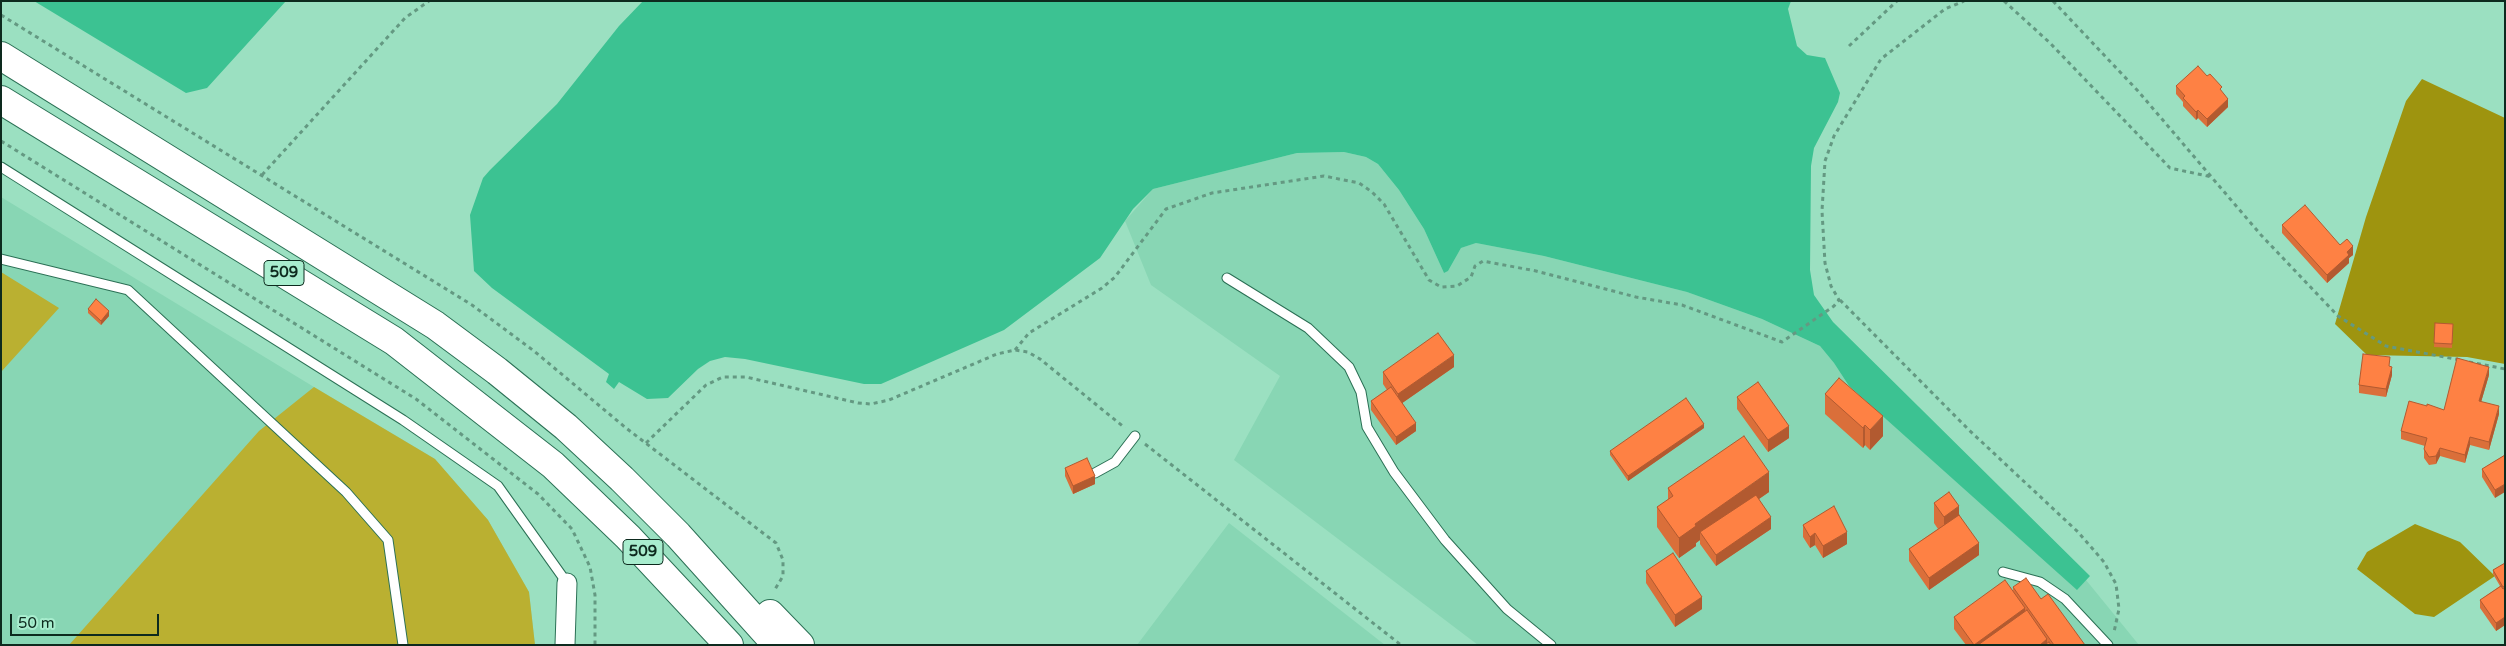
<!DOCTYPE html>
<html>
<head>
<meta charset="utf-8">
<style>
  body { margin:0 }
  #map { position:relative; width:2506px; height:646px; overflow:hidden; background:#9be0c1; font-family:"Varela Round",sans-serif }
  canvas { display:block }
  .frame { position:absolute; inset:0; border:2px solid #0d2a1e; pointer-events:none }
  .scale { position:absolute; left:10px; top:614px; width:149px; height:22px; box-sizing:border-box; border:2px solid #0d2a1e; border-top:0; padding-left:6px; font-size:15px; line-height:18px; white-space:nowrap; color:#0d2a1e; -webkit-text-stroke:4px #a8edce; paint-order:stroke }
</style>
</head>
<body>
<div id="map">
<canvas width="2506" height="646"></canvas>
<div class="frame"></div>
<div class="scale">50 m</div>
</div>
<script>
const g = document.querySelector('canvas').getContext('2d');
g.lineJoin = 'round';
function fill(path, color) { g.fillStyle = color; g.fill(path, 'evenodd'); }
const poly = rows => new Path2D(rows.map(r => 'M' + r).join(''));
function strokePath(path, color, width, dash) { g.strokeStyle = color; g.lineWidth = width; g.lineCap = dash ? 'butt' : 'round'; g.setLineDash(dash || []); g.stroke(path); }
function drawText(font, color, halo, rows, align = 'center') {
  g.font = font + ' "Varela Round",sans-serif'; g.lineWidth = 4.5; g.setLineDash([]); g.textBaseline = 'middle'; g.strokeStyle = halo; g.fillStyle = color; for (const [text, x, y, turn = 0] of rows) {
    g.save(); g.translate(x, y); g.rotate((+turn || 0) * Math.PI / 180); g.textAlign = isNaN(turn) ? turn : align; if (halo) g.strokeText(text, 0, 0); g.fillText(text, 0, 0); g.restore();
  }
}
fill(poly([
  [1344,152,1366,157,1378,164,1399,190,1424,229,1444,273,1448,271,1461,248,1476,243,1544,256,1687,292,1762,319,1820,346,1834,363,1849,386,2077,589,2086,580,2139,645,1478,645,1234,460,1280,376,1151,285,1125,221,1153,189,1297,153],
  [1,197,314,387,435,459,488,520,529,592,535,645,1,645],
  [1229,523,1385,645,1137,645]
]), '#88d6b4');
fill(poly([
  [1,272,59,308,1,372],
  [314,387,435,459,488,520,529,592,535,645,69,645,259,431]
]), '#bab031');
fill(poly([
  [2422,79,2505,118,2505,364,2467,357,2367,355,2335,324,2366,217,2406,101],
  [2415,524,2460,542,2495,576,2434,617,2415,614,2357,569,2367,552]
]), '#9e940f');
fill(poly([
  [34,1,286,1,207,88,186,93],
  [643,1,1791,1,1788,9,1797,46,1807,55,1825,58,1840,93,1838,102,1814,148,1811,166,1810,270,1814,295,1833,322,2090,576,2077,590,1849,386,1834,363,1820,346,1762,319,1687,292,1544,256,1476,243,1461,248,1448,271,1444,273,1424,229,1399,190,1378,164,1366,157,1344,152,1297,153,1153,189,1133,209,1100,258,1004,330,881,384,864,384,745,359,725,357,710,361,698,369,668,398,647,399,619,382,614,389,606,382,609,374,492,288,474,271,470,215,483,178,490,170,557,104,619,26]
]), '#3cc292');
const lane = poly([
  [1,167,403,420,498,486,567,583],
  [1,259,128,290,346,492,388,540,403,645],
  [1227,278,1308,328,1349,367,1361,392,1367,427,1394,472,1445,540,1507,609,1551,645],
  [1095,473,1115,462,1135,436],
  [2003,572,2040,582,2065,599,2108,645]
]);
const street = poly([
  [565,645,567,583]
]);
const highway = poly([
  [1,56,435,325,497,371,566,427,622,479,678,535,777,645],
  [1,100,394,341,553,465,628,537,729,645],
  [770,614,800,645]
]);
strokePath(lane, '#2b7055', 11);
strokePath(street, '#2b7055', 21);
strokePath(highway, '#2b7055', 30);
strokePath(poly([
  [2004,1,2050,43,2170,168,2212,177],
  [2053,1,2138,91,2261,235,2338,316,2386,346,2460,360],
  [1,15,472,305,534,351,626,428,776,543,783,560,783,576,774,591],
  [1849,46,1897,1],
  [1,141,416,399,538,494,572,529,590,567,595,595,595,645],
  [262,175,405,18,429,1],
  [1840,300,1969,430,2078,532,2104,562,2116,584,2119,609,2114,632],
  [1015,350,1029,333,1102,288,1115,277,1166,209,1212,193,1324,176,1359,183,1372,192,1384,204,1429,280,1441,287,1457,286,1471,277,1475,266,1483,261,1536,271,1636,297,1682,305,1782,342,1834,306,1839,300,1831,286,1825,263,1822,211,1825,161,1834,136,1881,59,1945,9,1964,1],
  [2469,362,2505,369],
  [646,443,706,385,723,377,746,377,858,403,871,404,889,400,997,354,1015,350,1028,352,1040,359,1125,428],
  [1145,444,1401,645]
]), '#649982', 3, [4, 4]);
strokePath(lane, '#fff', 9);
strokePath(street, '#fff', 19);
strokePath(highway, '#fff', 28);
fill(poly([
  [2176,86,2222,92,2228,107,2207,127,2198,118,2196,120,2183,106,2183,102,2176,94],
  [2282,225,2340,245,2353,255,2349,258,2349,263,2327,283,2282,233],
  [88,309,109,316,101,325,88,313],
  [2435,323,2453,324,2452,348,2434,347],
  [1454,367,1402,403,1416,431,1396,445,1371,410,1371,401,1387,390,1383,384,1383,372],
  [2390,367,2392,375,2386,397,2359,393,2359,385],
  [2489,375,2481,402,2499,414,2489,450,2470,445,2465,463,2440,456,2436,464,2429,465,2424,458,2424,449,2425,446,2401,439,2401,431,2444,410],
  [1825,394,1883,436,1870,450,1865,445,1863,448,1825,414],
  [1737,397,1789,438,1768,452,1737,409],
  [1704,428,1628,481,1610,455,1610,451],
  [2505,455,2495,498,2482,477,2482,469],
  [1065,468,1095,484,1073,494,1065,476],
  [1668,488,1769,492,1759,499,1771,529,1716,566,1700,544,1700,540,1696,543,1696,546,1679,558,1657,527,1657,507,1668,500],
  [1934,503,1959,515,1979,555,1929,590,1909,561,1909,549,1938,529,1934,523],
  [1803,525,1847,544,1823,558,1815,545,1810,548,1803,537],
  [2505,563,2505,625,2496,631,2480,608,2480,600,2500,586,2493,574,2493,570],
  [1646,571,1702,609,1675,627,1646,583],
  [2013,587,2041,599,2085,645,1966,645,1954,629,1954,617,2013,590]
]), '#da6f3a');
fill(poly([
  [2228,99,2228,107,2207,127,2207,119],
  [2198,110,2198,118,2196,120,2196,112],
  [2353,246,2353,255,2349,258,2349,263,2327,283,2327,275,2347,252],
  [109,311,109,316,101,325,101,321],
  [1454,355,1454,367,1398,406,1398,394],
  [2392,367,2392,375,2386,397,2386,389],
  [2489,367,2489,375,2479,409,2479,401],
  [2499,406,2499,414,2489,450,2489,442],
  [1883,416,1883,436,1870,450,1870,430],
  [1416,423,1416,431,1396,445,1396,437],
  [1704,424,1704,428,1628,481,1628,476],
  [1865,425,1865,445,1863,448,1863,428],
  [1789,426,1789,438,1768,452,1768,440],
  [2470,437,2470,445,2465,463,2465,455],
  [2440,448,2440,456,2436,464,2436,456],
  [1769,472,1769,492,1704,537,1700,532,1700,540,1696,543,1696,546,1679,558,1679,538,1695,524],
  [1095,476,1095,484,1073,494,1073,486],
  [2505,484,2505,492,2495,498,2495,490],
  [1959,506,1959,526,1944,537,1944,517],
  [1771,517,1771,529,1716,566,1716,555],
  [1847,532,1847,544,1823,558,1823,546],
  [1815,533,1815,545,1810,548,1810,537],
  [1979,543,1979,555,1929,590,1929,578],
  [1702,597,1702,609,1675,627,1675,615],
  [2025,608,2025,620,1991,645,1974,645],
  [2505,617,2505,625,2496,631,2496,623],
  [2047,639,2047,645,2040,645]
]), '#b25a30');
const building = poly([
  [2198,66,2207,76,2210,74,2222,87,2220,89,2228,99,2207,119,2198,110,2196,112,2183,98,2185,96,2176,86,2198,66],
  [2305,205,2340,245,2347,239,2353,246,2347,252,2349,255,2327,275,2282,225,2305,205],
  [96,299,109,311,101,321,88,309,96,299],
  [2435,323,2453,324,2452,344,2434,343,2435,323],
  [1438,333,1454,355,1398,394,1383,372,1438,333],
  [2363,354,2390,357,2389,366,2392,367,2386,389,2359,385,2363,354],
  [2457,358,2489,367,2479,401,2499,406,2489,442,2470,437,2465,455,2440,448,2436,456,2429,457,2424,449,2427,438,2401,431,2409,401,2427,406,2427,404,2444,410,2457,358],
  [1839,378,1883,416,1870,430,1865,425,1863,428,1825,394,1839,378],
  [1758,382,1789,426,1768,440,1737,397,1758,382],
  [1391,387,1416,423,1396,437,1371,401,1391,387],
  [1686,398,1704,424,1628,476,1610,451,1686,398],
  [1744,436,1769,472,1695,524,1696,526,1679,538,1657,507,1673,496,1668,488,1744,436],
  [2505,455,2505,484,2495,490,2482,469,2505,455],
  [1087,458,1095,476,1073,486,1065,468,1087,458],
  [1949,492,1959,506,1944,517,1934,503,1949,492],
  [1756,495,1771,517,1716,555,1700,532,1756,495],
  [1834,506,1847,532,1823,546,1815,533,1810,537,1803,525,1834,506],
  [1959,515,1979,543,1929,578,1909,549,1959,515],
  [1673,553,1702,597,1675,615,1646,571,1673,553],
  [2505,563,2505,586,2503,587,2493,570,2505,563],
  [2026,578,2041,599,2048,594,2085,645,2054,645,2013,587,2026,578],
  [2005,580,2025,608,1974,645,1954,617,2005,580],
  [2501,586,2503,589,2505,588,2505,617,2496,623,2480,600,2501,586],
  [2027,610,2047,639,2040,645,1978,645,2027,610],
  [2049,642,2051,645,2044,645,2049,642]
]);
fill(building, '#fe8144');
strokePath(building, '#b25a30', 1);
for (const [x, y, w] of [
  [284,273,40],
  [643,552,40]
]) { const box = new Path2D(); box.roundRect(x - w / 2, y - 12.5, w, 25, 4); g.fillStyle = '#a8edce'; g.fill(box); strokePath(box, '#0d2a1e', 1); }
drawText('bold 15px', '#0d2a1e', null, [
  ["509",284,273],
  ["509",643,552]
]);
</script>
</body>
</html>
